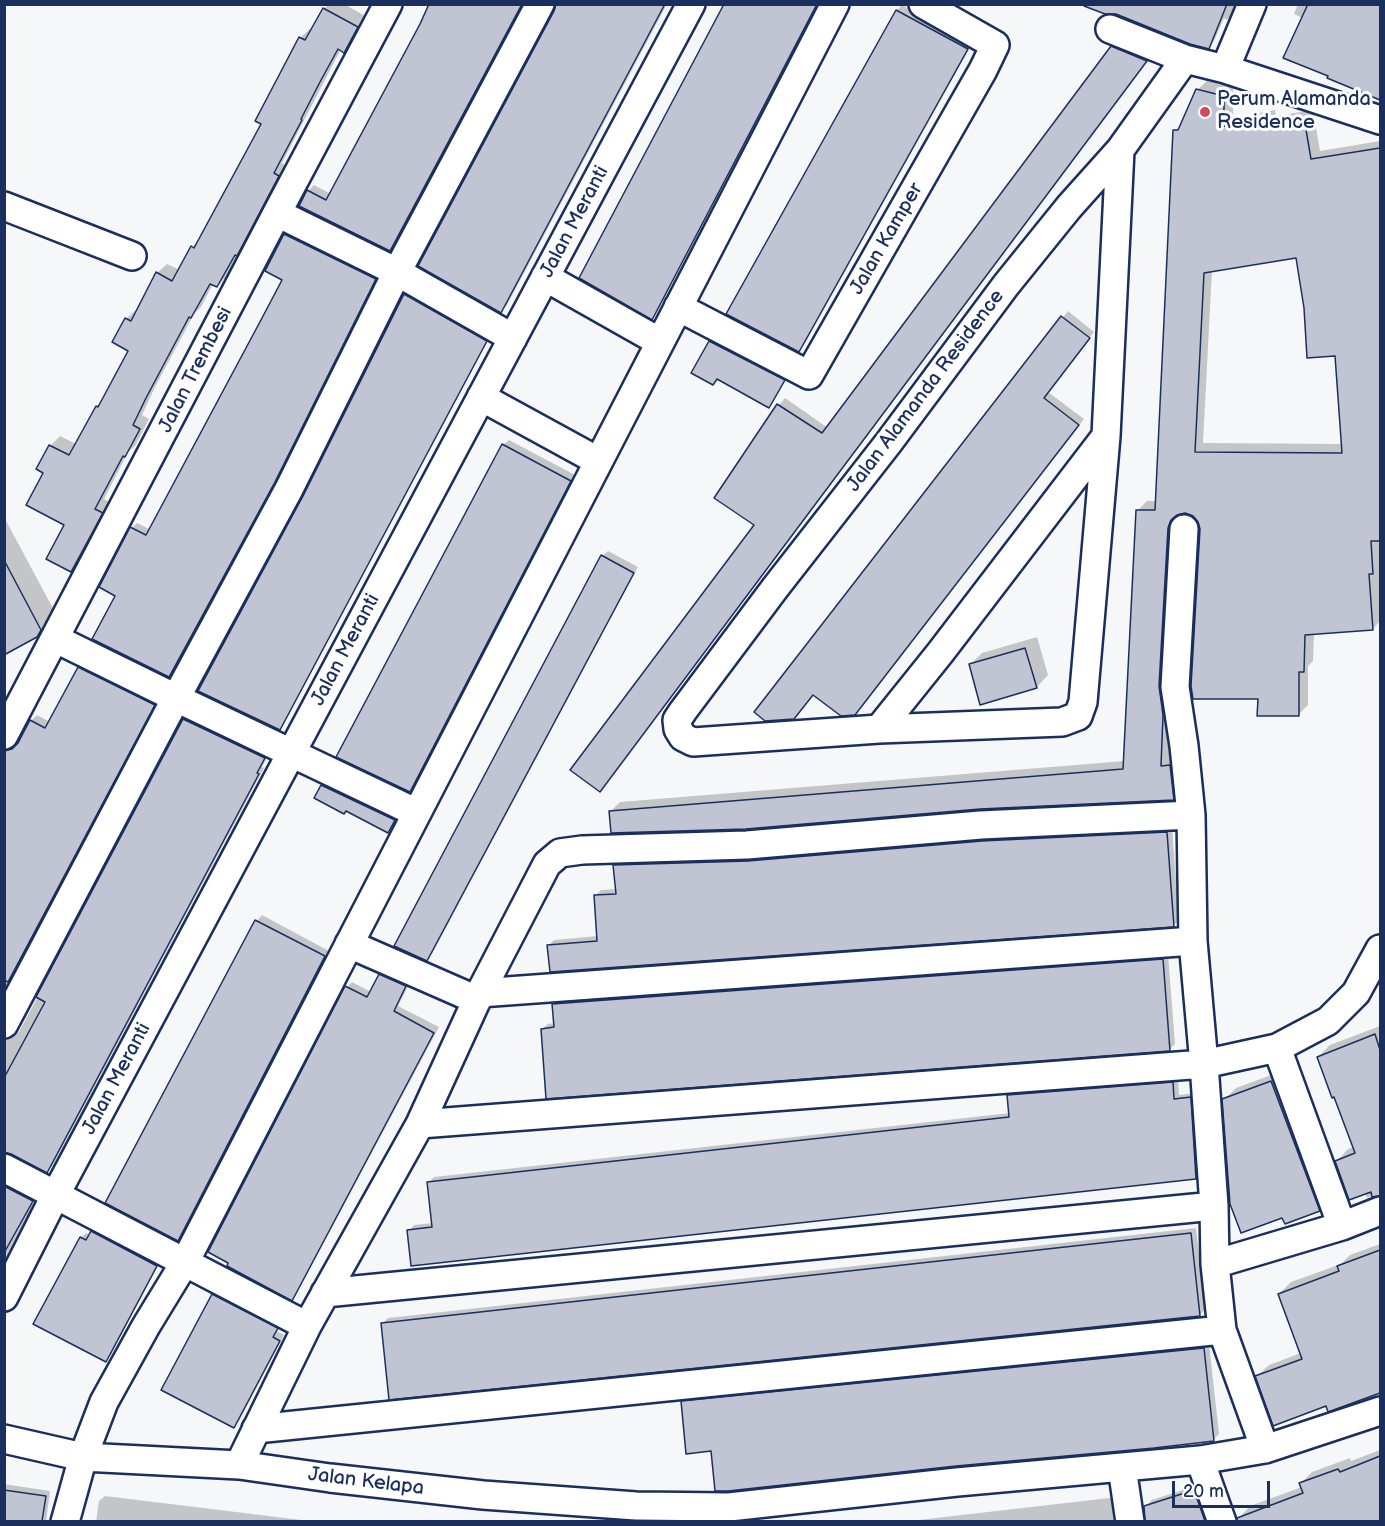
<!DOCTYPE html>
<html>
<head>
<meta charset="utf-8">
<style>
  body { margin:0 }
  #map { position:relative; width:1385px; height:1526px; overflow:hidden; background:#f6f7f9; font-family:"Balsamiq Sans",sans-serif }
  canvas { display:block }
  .frame { position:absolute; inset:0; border:6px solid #1b2f5e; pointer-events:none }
  .scale { position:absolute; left:1172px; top:1481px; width:98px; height:27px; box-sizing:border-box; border:3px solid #1b2f5e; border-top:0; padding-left:8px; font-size:18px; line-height:21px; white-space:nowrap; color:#1b2f5e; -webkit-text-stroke:4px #fff; paint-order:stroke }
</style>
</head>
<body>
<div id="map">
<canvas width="1385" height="1526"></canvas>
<div class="frame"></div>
<div class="scale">20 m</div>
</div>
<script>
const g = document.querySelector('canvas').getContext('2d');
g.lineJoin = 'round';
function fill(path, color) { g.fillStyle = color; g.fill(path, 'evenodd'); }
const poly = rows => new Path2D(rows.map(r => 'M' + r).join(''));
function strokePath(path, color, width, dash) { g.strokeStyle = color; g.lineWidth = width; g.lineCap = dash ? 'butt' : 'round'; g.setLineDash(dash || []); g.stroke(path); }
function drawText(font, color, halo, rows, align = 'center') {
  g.font = font + ' "Balsamiq Sans",sans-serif'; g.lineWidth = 6; g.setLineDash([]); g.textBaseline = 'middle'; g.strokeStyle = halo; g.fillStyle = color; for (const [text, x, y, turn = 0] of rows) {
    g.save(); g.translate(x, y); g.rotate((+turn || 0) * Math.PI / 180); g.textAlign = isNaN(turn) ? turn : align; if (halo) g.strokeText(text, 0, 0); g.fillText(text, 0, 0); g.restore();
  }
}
fill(poly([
  [329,4,344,4,367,17,354,41,344,51,341,49,282,163,288,166,246,245,241,249,227,276,217,286,213,284,201,307,194,314,155,387,142,415,149,419,135,446,128,452,104,499,111,503,81,561,71,570,67,524,45,472,38,469,51,445,60,436,76,444,97,406,104,399,130,350,126,319,136,310,138,311,157,273,167,264,180,270,192,247,201,238,263,123,300,38,310,29,313,30,324,9],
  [431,4,523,4,396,243,390,249,308,191,314,185,331,194],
  [557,4,667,4,507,305,501,311],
  [726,4,818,4,657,312,652,318],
  [1120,4,1237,4,1233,14,1227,20,1224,18,1214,41,1208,47],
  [1298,4,1380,4,1380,98,1285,57,1303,18,1294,14],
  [902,5,972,44,804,345,799,350,728,314,897,10],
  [1119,41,1151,54,606,784,600,790,756,524,716,498,779,405,785,398,828,428,1112,47],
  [1207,81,1233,87,1233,118,1275,110,1276,116,1313,110,1320,151,1380,141,1380,621,1373,629,1314,633,1313,661,1308,666,1308,705,1298,715,1259,698,1199,521,1193,514,1184,512,1179,513,1177,517,1168,676,1172,705,1170,758,1179,757,1182,789,1173,799,610,812,620,802,1125,761,1138,510,1147,501,1157,501,1175,131,1184,122,1197,90],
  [1297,257,1305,308,1336,355,1342,444,1203,443,1212,270],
  [291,229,380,273,280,475,175,670,169,675,117,595,132,528,137,523,151,530,284,279,285,235],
  [410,289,489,334,281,724,284,724,279,728,304,497,405,295],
  [1068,311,1094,332,1048,392,1084,419,860,708,814,693,756,712],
  [715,336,789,374,774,401,768,406,718,378,713,383,710,342],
  [509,440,575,475,415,785,409,790,503,445],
  [4,517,56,614,53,620,36,636,4,653],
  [608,551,638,567,432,954,427,959,602,556],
  [1037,637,1048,675,1037,687,970,665,982,653],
  [85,662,159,699,4,992,4,744,12,745,19,743,31,721,37,715,50,722,79,668],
  [190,714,270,752,262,767,264,768,53,1165,47,1171,4,1151,4,1033,11,1034,19,1032,184,720],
  [328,780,399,814,393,825,388,831,347,810,316,798,322,786],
  [1172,827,1179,920,1174,925,549,945,554,940,598,936,595,896,601,890,617,889,615,865,620,860,989,836],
  [262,915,329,951,183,1234,178,1239,107,1202,257,921],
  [1168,954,1175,1044,1170,1049,542,1029,548,1024,555,1023,554,1004,559,999],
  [386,970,411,981,398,1006,439,1027,297,1293,292,1299,347,987,352,982,371,992,380,975],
  [1380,1026,1380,1195,1374,1195,1367,1198,1365,1193,1337,1161,1348,1149,1355,1147,1318,1057,1330,1045],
  [1282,1071,1331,1198,1319,1210,1224,1100,1236,1088],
  [1178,1077,1179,1095,1196,1093,1201,1172,1196,1178,409,1231,414,1225,433,1223,428,1183,434,1177,1010,1113,1008,1095,1014,1090],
  [4,1177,37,1195,33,1203,35,1204,4,1263],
  [97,1227,161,1260,111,1355,106,1360,81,1238,86,1233,91,1235],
  [1196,1228,1205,1309,1200,1315,382,1324,388,1318],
  [1380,1244,1380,1392,1359,1400,1326,1404,1257,1376,1269,1365,1301,1353,1279,1294,1291,1282,1341,1264,1350,1255],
  [218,1290,282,1323,277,1331,284,1335,239,1421,233,1426,213,1295],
  [1209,1343,1219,1434,1214,1439,712,1450,683,1402,688,1396],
  [1380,1450,1380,1522,1240,1522,1239,1518,1250,1506,1302,1487,1301,1483,1312,1472,1350,1458,1351,1461],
  [4,1484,50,1491,46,1522,4,1522],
  [1201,1484,1211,1512,1204,1519,1197,1522,1147,1522,1145,1507,1152,1500],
  [105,1496,318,1522,96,1522,99,1501],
  [1118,1497,1123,1522,901,1522]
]), '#0003');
const building = poly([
  [429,4,522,4,390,251,299,206,307,190,326,200,420,24,429,4],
  [556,4,665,4,501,313,418,266,554,11,556,4],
  [724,4,817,4,652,320,579,278,724,4],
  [1085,4,1227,4,1209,49,1190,44,1116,14,1105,14,1084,6,1085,4],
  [1308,4,1380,4,1380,100,1327,78,1328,76,1283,58,1308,4],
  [323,8,358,27,344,53,338,49,320,82,301,119,302,120,274,173,279,176,237,256,235,255,217,287,210,284,191,318,189,317,146,398,133,425,140,429,125,457,123,456,95,509,103,513,71,572,46,559,64,525,26,505,43,473,36,469,49,445,69,455,96,406,98,407,128,351,112,342,125,318,131,321,156,272,172,281,191,246,194,248,261,124,255,121,299,37,305,40,323,8],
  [896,10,968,49,799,352,726,314,896,10],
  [1111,46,1147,61,600,792,570,770,754,525,714,498,777,404,822,433,1111,46],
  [1196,89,1224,96,1224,126,1266,119,1267,124,1304,118,1311,159,1380,148,1380,541,1371,541,1373,574,1369,574,1373,630,1305,635,1304,672,1299,672,1299,716,1257,716,1258,699,1193,699,1191,686,1200,529,1198,522,1193,516,1185,513,1177,515,1171,520,1168,528,1159,686,1163,715,1161,766,1170,765,1174,800,980,809,746,829,611,833,609,811,1123,769,1136,510,1155,510,1173,130,1178,130,1196,89],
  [1296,258,1304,308,1307,358,1335,356,1342,453,1195,452,1204,273,1296,258],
  [284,234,376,279,275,482,169,677,92,639,115,596,99,587,130,527,146,535,262,318,282,280,265,271,284,234],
  [404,294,487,341,280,730,198,691,303,496,404,294],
  [1061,316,1090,338,1044,398,1079,425,855,715,841,716,813,695,794,719,765,721,754,712,1061,316],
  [709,341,785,380,769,408,717,379,713,385,691,373,709,341],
  [502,444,571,481,410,792,336,757,502,444],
  [601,555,634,573,427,961,394,946,601,555],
  [4,560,41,630,37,637,4,655,4,560],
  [1025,648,1037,688,980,705,969,664,1025,648],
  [78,667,155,705,8,982,4,980,4,751,12,749,18,743,30,720,45,728,78,667],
  [183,719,265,758,257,773,259,774,47,1173,11,1154,4,1152,4,1078,45,1002,36,997,183,719],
  [321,785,395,820,388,833,346,811,344,814,314,798,321,785],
  [1167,832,1174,927,550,972,547,945,597,941,594,895,616,894,613,865,748,861,982,841,1167,832],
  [255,920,325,956,178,1241,105,1203,255,920],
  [1163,959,1170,1051,546,1099,541,1029,554,1027,552,1004,1163,959],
  [379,974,406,986,394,1011,434,1033,292,1301,227,1266,228,1263,208,1252,345,986,367,997,379,974],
  [1375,1034,1380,1050,1380,1196,1372,1197,1371,1192,1349,1200,1335,1161,1355,1153,1334,1097,1332,1098,1317,1057,1375,1034],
  [1271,1081,1320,1211,1285,1224,1282,1218,1241,1233,1230,1204,1222,1099,1271,1081],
  [1173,1082,1174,1099,1191,1097,1196,1179,411,1266,407,1230,432,1227,427,1182,1009,1117,1007,1095,1173,1082],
  [4,1186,33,1201,4,1253,4,1186],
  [91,1231,157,1266,106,1362,33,1324,80,1237,86,1240,91,1231],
  [1191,1233,1200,1316,389,1400,381,1323,1191,1233],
  [1380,1250,1380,1393,1328,1412,1326,1406,1273,1426,1255,1376,1302,1359,1278,1294,1339,1271,1337,1266,1380,1250],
  [212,1294,278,1328,273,1337,280,1341,234,1428,161,1390,212,1294],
  [1204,1348,1214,1441,1154,1448,956,1466,728,1491,715,1491,711,1451,686,1454,681,1401,1204,1348],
  [1380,1456,1380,1521,1237,1521,1237,1518,1303,1493,1299,1483,1338,1469,1340,1472,1380,1456],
  [4,1490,46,1496,42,1521,4,1521,4,1490],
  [1194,1490,1205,1521,1145,1521,1144,1506,1194,1490]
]);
fill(building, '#c0c4d3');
strokePath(building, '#1b2f5e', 1.5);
const minor = poly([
  [1110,29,1185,59,1225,69,1380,120],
  [1225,69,1252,4],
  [1120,150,1106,436,1083,702,1078,716,1062,722,879,729,693,742,683,737,678,729,677,720,683,711,775,588,889,442,1006,285,1069,207,1120,150,1185,59],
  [4,206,132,256],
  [277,213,397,272,513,338],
  [545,277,660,342],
  [678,307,809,375,983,70,995,45,923,4],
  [481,397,598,461],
  [1184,529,1175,687,1184,746,1191,815,1193,941,1204,1064,1214,1206,1215,1264,1222,1330,1265,1449],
  [56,639,176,698,417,813],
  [879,729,940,653,1106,436],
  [4,735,277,213,388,4],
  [349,944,477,1000],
  [480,993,1193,941],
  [4,1024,176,698,289,489,397,272,540,4],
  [1277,1048,1342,1226],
  [420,1124,1204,1064,1277,1048,1328,1021,1356,993,1380,949],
  [4,1168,307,1326],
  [1218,1263,1342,1226,1380,1211],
  [325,1293,1214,1206],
  [4,1297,56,1194,691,4],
  [256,1429,1222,1330],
  [4,1439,83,1457,239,1465,330,1478,483,1495,636,1506,729,1507,957,1482,1200,1460,1265,1449,1380,1411],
  [1200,1460,1222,1522],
  [239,1465,307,1326,420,1124,480,993,547,864,560,853,582,850,747,845,981,825,1191,815],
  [1122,1467,1130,1522],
  [65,1522,83,1457,104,1402,146,1326,185,1262,835,4]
]);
strokePath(minor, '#1b2f5e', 32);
strokePath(minor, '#fff', 27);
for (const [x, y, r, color] of [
  [1205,112,6,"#d1495b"]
]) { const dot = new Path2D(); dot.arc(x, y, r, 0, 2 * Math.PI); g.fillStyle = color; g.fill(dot); strokePath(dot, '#fff', 2); }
drawText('20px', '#1b2f5e', '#fff', [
  ["Perum Alamanda",1217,100],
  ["Residence",1217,123]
], 'left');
drawText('20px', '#1b2f5e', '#fff', [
  ["Jalan Meranti",575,222,-62],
  ["Jalan Kamper",887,239,-60],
  ["Jalan Trembesi",196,370,-63],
  ["Jalan Alamanda Residence",926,391,-53],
  ["Jalan Meranti",346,650,-62],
  ["Jalan Meranti",117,1079,-62],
  ["Jalan Kelapa",366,1482,7]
]);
</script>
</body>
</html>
